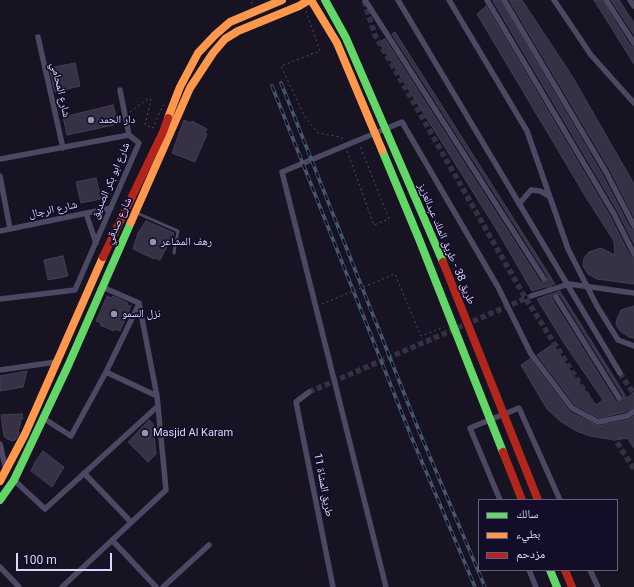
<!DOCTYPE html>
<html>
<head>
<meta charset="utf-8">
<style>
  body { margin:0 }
  #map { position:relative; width:634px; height:587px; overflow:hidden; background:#171322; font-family:Roboto,"Noto Naskh Arabic",sans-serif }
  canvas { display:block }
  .legend { position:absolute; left:478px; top:499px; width:140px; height:72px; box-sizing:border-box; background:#140d28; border:1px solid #645d7e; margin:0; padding:5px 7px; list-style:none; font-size:12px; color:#dcd5ff }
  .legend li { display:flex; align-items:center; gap:8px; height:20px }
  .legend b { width:20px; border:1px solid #645d7e }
  .scale { position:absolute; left:16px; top:553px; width:96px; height:18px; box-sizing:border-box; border:2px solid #dcd5ff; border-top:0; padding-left:5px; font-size:12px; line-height:14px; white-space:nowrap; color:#dcd5ff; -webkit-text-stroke:3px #140d28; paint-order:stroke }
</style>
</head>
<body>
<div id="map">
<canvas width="634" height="587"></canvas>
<ul class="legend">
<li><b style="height:5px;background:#63d668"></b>سالك</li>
<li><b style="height:5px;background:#ff974d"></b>بطيء</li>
<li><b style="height:5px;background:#b3261e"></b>مزدحم</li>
</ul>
<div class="scale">100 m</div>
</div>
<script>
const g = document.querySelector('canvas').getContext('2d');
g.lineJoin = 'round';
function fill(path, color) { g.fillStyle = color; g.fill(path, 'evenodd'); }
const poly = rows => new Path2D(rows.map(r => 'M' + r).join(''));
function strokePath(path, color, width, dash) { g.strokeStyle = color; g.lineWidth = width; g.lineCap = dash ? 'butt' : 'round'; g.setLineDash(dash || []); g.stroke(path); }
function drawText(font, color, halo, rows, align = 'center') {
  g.font = font + ' Roboto,"Noto Naskh Arabic",sans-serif'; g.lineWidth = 3.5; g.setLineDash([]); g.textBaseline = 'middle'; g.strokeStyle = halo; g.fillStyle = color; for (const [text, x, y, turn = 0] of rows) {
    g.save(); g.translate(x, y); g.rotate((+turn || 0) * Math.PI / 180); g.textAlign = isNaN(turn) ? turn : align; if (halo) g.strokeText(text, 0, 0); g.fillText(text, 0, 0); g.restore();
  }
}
const building = poly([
  [494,0,500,0,602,174,630,228,634,230,634,244,618,212,493,1,494,0],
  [509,0,522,0,572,76,634,184,634,217,610,170,509,0],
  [594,0,602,0,630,45,634,47,634,64,594,0],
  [611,0,619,0,634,23,634,35,611,0],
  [486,6,610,216,630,256,634,258,634,284,597,279,588,274,583,266,584,258,589,252,601,248,615,255,614,241,587,199,477,14,486,6],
  [395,32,555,284,532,291,498,232,379,42,385,39,540,281,542,283,546,283,548,281,548,277,392,34,395,32],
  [75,63,80,86,55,92,49,68,75,63],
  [113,105,118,124,67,135,63,117,113,105],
  [184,120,191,123,192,121,207,129,205,132,207,134,195,162,172,153,184,120],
  [96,178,101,199,81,203,76,182,96,178],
  [146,221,174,233,160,260,155,258,154,259,133,249,138,233,146,221],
  [63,256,68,276,48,280,44,260,63,256],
  [560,291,627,398,634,392,634,407,625,412,599,418,575,405,537,355,553,344,573,375,596,405,603,400,564,343,537,299,560,291],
  [555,293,560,295,623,396,623,400,621,402,617,402,615,400,552,299,552,295,555,293],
  [107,296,111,298,113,296,128,303,127,305,131,306,120,331,115,329,114,331,100,325,101,323,96,321,107,296],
  [634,306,634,338,629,337,620,331,616,325,617,319,621,310,634,306],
  [530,359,570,412,598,426,628,420,634,416,634,448,627,438,615,440,590,436,576,431,560,421,547,409,521,365,530,359],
  [27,371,23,387,0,391,0,376,27,371],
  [22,414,23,419,20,419,21,423,20,423,20,427,18,430,19,433,16,439,13,441,7,439,4,436,1,415,22,414],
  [149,420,153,424,156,454,148,462,128,442,149,420],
  [43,451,64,467,52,487,31,471,35,462,43,451]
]);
fill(building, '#363144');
strokePath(building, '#443e57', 1);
strokePath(poly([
  [364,1,375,35,523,294,634,469],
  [544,279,556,297],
  [620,373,634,394],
  [309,392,529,297],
  [619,398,634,422]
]), '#353043', 5.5, [5.5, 3]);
strokePath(poly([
  [252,4,251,1,253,0],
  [306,11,320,51,281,66,305,117,318,133,341,137,343,140],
  [130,112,149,98,151,100,145,125,153,128,163,105,164,106],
  [347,151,374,225,389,219,360,146],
  [322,304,395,274,421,336,444,327]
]), '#455363', 1, [2, 3]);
strokePath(poly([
  [137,213,178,231,174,253]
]), '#4b4863', 3);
strokePath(poly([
  [365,0,544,279],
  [398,0,620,373],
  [449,0,527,131,568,249,597,306,618,340,634,346],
  [487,0,614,214,634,254],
  [504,0,606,172,634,226],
  [554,0,591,55,634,103],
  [606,0,634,43],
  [630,0,634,6],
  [38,37,63,148],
  [120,90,129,135],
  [0,159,129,135],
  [0,176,10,229],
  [519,204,531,190,540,191,549,196],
  [86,213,96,243],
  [0,231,111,208],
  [102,287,139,303],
  [531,296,569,284,634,293],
  [556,297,619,398],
  [0,299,75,290,139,143,129,135],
  [0,370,56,362],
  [106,372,157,396],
  [309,392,296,402,333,587],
  [43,418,71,436,106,372,139,304],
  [0,444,6,470],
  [84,473,131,522],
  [14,480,45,509,158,406],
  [500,500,470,428,519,408,560,500],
  [112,540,156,587],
  [0,567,19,587],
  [529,570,536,587],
  [590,570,598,587],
  [62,587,166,490,157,396,139,303],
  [163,587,209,545],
  [386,587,282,172,402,122,498,287,531,354,572,408,598,422,627,416,634,411]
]), '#4b4863', 5.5);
strokePath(poly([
  [325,0,346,38,443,262],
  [382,150,419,239,503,452],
  [0,500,14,480,68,366,131,222],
  [550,570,557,587]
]), '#63d668', 8);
strokePath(poly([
  [311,0,337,43,382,150],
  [168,118,180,87,198,53,215,35,230,22,282,0],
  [131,222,190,88,213,53,225,39,238,31,299,6,309,0],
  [0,481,25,434,103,257]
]), '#ff974d', 8);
strokePath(poly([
  [103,257,163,132,168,118],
  [443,262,538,500],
  [503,452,522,500],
  [565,570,572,587]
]), '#b3261e', 8);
const rail = poly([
  [281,83,419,431,485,587],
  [272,86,411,436,475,587]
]);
strokePath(rail, '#44576d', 3.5);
strokePath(rail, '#140d28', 2, [6]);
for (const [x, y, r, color] of [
  [91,120,4,"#9791b2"],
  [153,242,4,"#9791b2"],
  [114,314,4,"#9791b2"],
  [145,433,4,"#9791b2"]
]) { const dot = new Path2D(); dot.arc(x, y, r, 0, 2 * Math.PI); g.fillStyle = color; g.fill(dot); strokePath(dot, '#140d28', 1.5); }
drawText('11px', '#dcd5ff', '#140d28', [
  ["شارع المحامي",60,90,77],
  ["شارع ابو بكر الصديق",111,181,-67],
  ["شارع الرجال",53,210,-12],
  ["شارع صدقي",119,221,-66],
  ["طريق 38 - طريق الملك عبدالعزيز",446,244,67],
  ["طريق المشاة 11",323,485,79]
]);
drawText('11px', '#dcd5ff', '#140d28', [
  ["دار الحمد",99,120],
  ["رهف المشاعر",161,242],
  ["نزل السمو",122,314],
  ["Masjid Al Karam",153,433]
], 'left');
</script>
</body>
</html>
